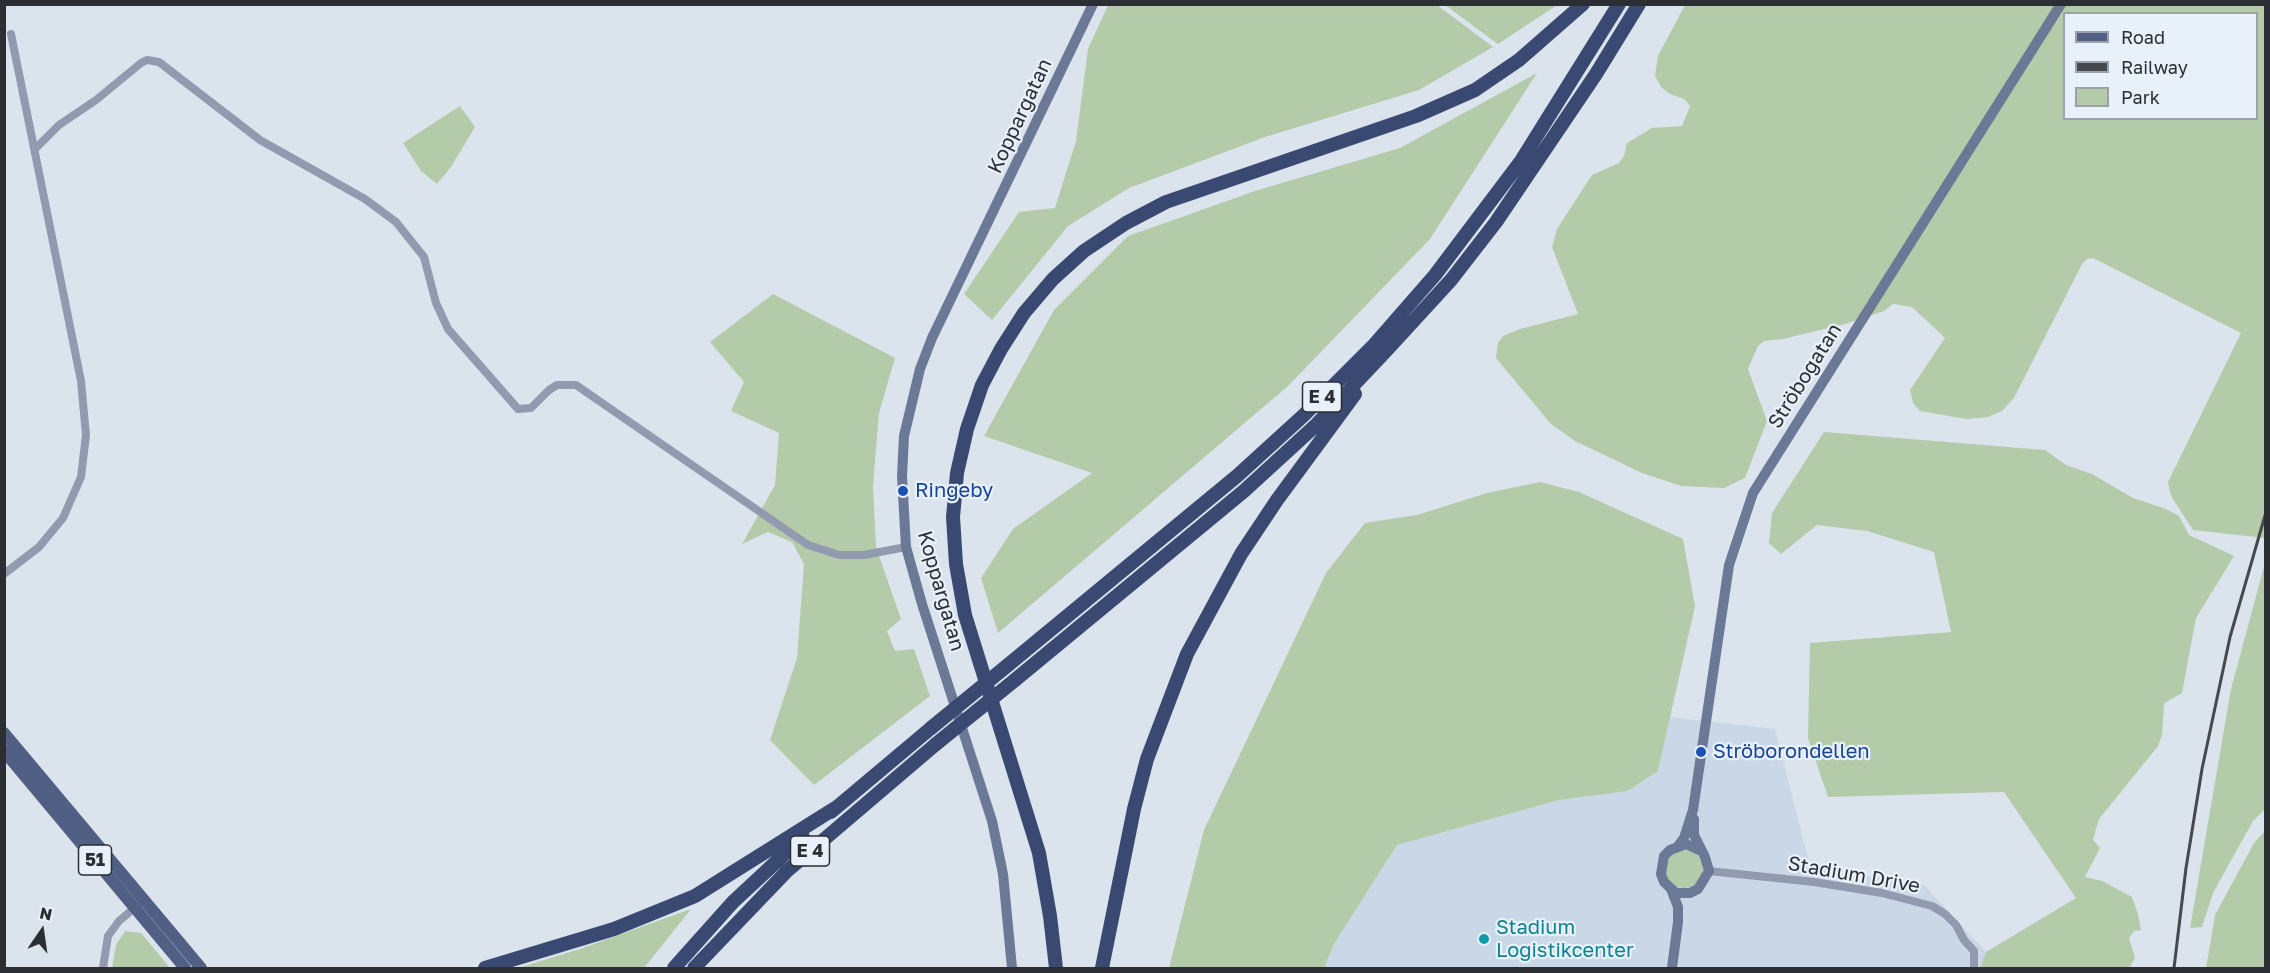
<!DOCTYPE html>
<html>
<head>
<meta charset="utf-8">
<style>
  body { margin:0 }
  #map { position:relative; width:2270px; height:973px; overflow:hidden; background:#dbe3ec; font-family:"Golos Text",sans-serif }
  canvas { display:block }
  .frame { position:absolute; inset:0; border:6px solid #2b2e32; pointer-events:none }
  .legend { position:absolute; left:2063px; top:12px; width:195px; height:108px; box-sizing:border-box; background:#e8f0f9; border:2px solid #9ca2a9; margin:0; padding:8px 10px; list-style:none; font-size:18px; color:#2b2e32 }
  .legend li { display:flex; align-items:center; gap:12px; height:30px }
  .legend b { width:30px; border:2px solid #9ca2a9 }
  .north { position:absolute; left:12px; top:901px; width:60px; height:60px; -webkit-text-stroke:4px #e8f0f9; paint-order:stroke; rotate:13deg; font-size:16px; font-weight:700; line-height:24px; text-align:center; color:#2b2e32 }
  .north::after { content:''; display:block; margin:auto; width:21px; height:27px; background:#2b2e32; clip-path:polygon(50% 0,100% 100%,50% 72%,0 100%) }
</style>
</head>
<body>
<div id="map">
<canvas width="2270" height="973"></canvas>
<div class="frame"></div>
<ul class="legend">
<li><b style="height:8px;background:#505f83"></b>Road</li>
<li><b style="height:8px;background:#45484d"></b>Railway</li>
<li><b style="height:16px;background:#b4cbaa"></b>Park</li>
</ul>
<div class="north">N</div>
</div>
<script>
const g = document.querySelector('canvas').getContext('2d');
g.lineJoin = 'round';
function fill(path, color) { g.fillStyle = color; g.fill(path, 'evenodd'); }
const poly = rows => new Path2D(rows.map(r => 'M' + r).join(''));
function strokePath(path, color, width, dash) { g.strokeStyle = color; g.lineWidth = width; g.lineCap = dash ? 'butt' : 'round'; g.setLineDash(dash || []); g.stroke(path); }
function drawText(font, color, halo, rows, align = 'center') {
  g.font = font + ' "Golos Text",sans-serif'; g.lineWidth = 4.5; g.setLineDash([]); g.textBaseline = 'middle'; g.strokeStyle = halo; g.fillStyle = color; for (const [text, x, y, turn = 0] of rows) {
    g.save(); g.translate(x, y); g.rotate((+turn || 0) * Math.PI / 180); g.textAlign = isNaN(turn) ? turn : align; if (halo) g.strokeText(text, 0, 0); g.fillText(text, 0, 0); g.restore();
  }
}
fill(poly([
  [1670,717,1775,729,1810,866,1924,885,1986,952,1980,968,1324,968,1334,944,1397,845,1559,800,1628,791,1658,771]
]), '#cad7e6');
fill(poly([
  [1108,5,1437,5,1493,47,1419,90,1265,137,1129,188,1068,226,992,320,964,294,1019,212,1055,208,1076,141,1088,49],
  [1445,5,1557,5,1498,44],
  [1685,5,2265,5,2265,538,2193,530,2171,496,2168,482,2241,333,2093,258,2087,259,2082,264,2014,398,2002,411,1988,417,1967,419,1920,411,1913,403,1910,390,1945,338,1912,307,1893,304,1884,311,1845,324,1783,339,1764,341,1758,346,1748,369,1767,421,1745,478,1724,488,1681,486,1642,473,1575,441,1551,424,1496,358,1498,343,1503,336,1520,329,1578,314,1552,247,1557,229,1592,175,1619,163,1624,156,1627,143,1652,128,1682,126,1690,106,1684,99,1670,94,1661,87,1655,76,1658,56],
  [2064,14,2256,14,2256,118,2064,118],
  [1537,73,1430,239,1288,386,998,633,981,578,1013,529,1092,473,984,436,1054,310,1128,236,1255,191,1400,148],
  [460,106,475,127,451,167,437,184,421,171,403,143],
  [773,294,895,358,879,413,873,485,876,547,901,619,887,631,895,651,914,649,930,696,814,785,770,740,797,658,804,564,792,542,768,532,742,544,775,485,779,433,731,411,744,382,710,342],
  [1824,432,2045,450,2066,465,2092,474,2133,498,2166,509,2179,516,2189,535,2234,556,2196,618,2182,693,2164,703,2162,735,2158,746,2099,819,2093,840,2100,848,2085,877,2102,881,2132,897,2138,914,2141,930,2134,931,2129,938,2135,958,2129,968,1980,968,1986,952,2076,898,2004,792,1828,797,1808,738,1810,643,1951,632,1934,552,1867,531,1817,525,1781,554,1769,543,1772,513],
  [1540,482,1579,492,1683,539,1695,606,1658,771,1628,791,1559,800,1397,845,1334,944,1324,968,1169,968,1204,830,1326,573,1365,523,1417,515,1487,493],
  [2265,563,2265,809,2253,821,2213,893,2202,927,2190,928,2231,689],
  [2265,831,2265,968,2206,968,2215,915,2254,843],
  '1665 869a19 19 0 1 1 38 0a19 19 0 1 1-38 0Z',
  [691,909,644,968,518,968,580,949],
  [125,931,141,933,170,968,112,968,116,945]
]), '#b4cbaa');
strokePath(poly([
  [36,148,59,125,96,100,141,63,147,60,159,62,260,140,365,199,396,222,424,257,436,303,448,329,518,409,531,408,549,390,557,385,576,385,808,545,839,555,864,555,906,547],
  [4,574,39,547,63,518,81,477,86,435,81,381,11,34],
  [1709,871,1814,882,1882,893,1932,906,1945,914,1956,925,1964,940,1974,951,1974,968],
  [103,968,108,936,119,921,138,905]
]), '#919aaf', 8);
strokePath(poly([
  [1694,819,1694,835,1705,857,1709,871,1698,889,1690,893,1676,893,1664,882,1661,874,1664,856,1670,850,1686,844,1701,851],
  [1678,846,1684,838,1693,810,1729,565,1753,493,2061,4],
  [1671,889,1678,907,1678,922,1672,968],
  [1012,968,1003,874,992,821,922,604,906,547,902,476,904,436,920,369,932,338,1093,4]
]), '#6b7896', 10);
strokePath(poly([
  [4,733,201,968],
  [4,751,185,968]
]), '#505f83', 12);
strokePath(poly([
  [1008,665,1237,476,1304,415,1373,346,1435,275,1521,161,1619,4],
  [1015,680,1244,491,1315,426,1385,352,1451,280,1496,222,1596,74,1639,4],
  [831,812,931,728],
  [485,968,614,929,695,896,837,807],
  [674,968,733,902,803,837],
  [694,968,787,871,936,744],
  [1056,968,1050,916,1039,853,965,615,956,564,953,517,957,473,967,429,982,385,1001,349,1024,313,1053,279,1084,251,1126,223,1166,202,1416,116,1475,90,1519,60,1583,4],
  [1102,968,1134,809,1147,759,1187,654,1241,554,1277,500,1355,394]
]), '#394972', 14);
strokePath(poly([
  [2174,968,2186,868,2202,769,2230,637,2266,512]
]), '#45484d', 3);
strokePath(poly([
  [931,728,1008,665],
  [936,744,1015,680]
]), '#394972', 14);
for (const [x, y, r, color] of [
  [903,491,6,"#1a4fb4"],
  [1701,752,6,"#1a4fb4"],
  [1484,939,6,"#0f9aa8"]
]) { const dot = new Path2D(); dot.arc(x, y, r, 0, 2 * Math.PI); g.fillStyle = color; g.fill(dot); strokePath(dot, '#e8f0f9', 2); }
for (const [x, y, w] of [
  [1322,397,39],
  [810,851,39],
  [95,860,33]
]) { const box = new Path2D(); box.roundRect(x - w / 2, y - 15, w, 30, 4.5); g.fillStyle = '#e8f0f9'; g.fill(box); strokePath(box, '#2b2e32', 1.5); }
drawText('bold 18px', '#2b2e32', null, [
  ["E 4",1322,397],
  ["E 4",810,851],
  ["51",95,860]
]);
drawText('20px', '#2b2e32', '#e8f0f9', [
  ["Koppargatan",1020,116,-65],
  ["Ströbogatan",1805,376,-58],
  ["Koppargatan",941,591,74],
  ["Stadium Drive",1854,875,10]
]);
drawText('20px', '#164399', '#e8f0f9', [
  ["Ringeby",915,491],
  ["Ströborondellen",1713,752]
], 'left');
drawText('20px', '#0d838f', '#e8f0f9', [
  ["Stadium",1496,928],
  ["Logistikcenter",1496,951]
], 'left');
</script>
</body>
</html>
